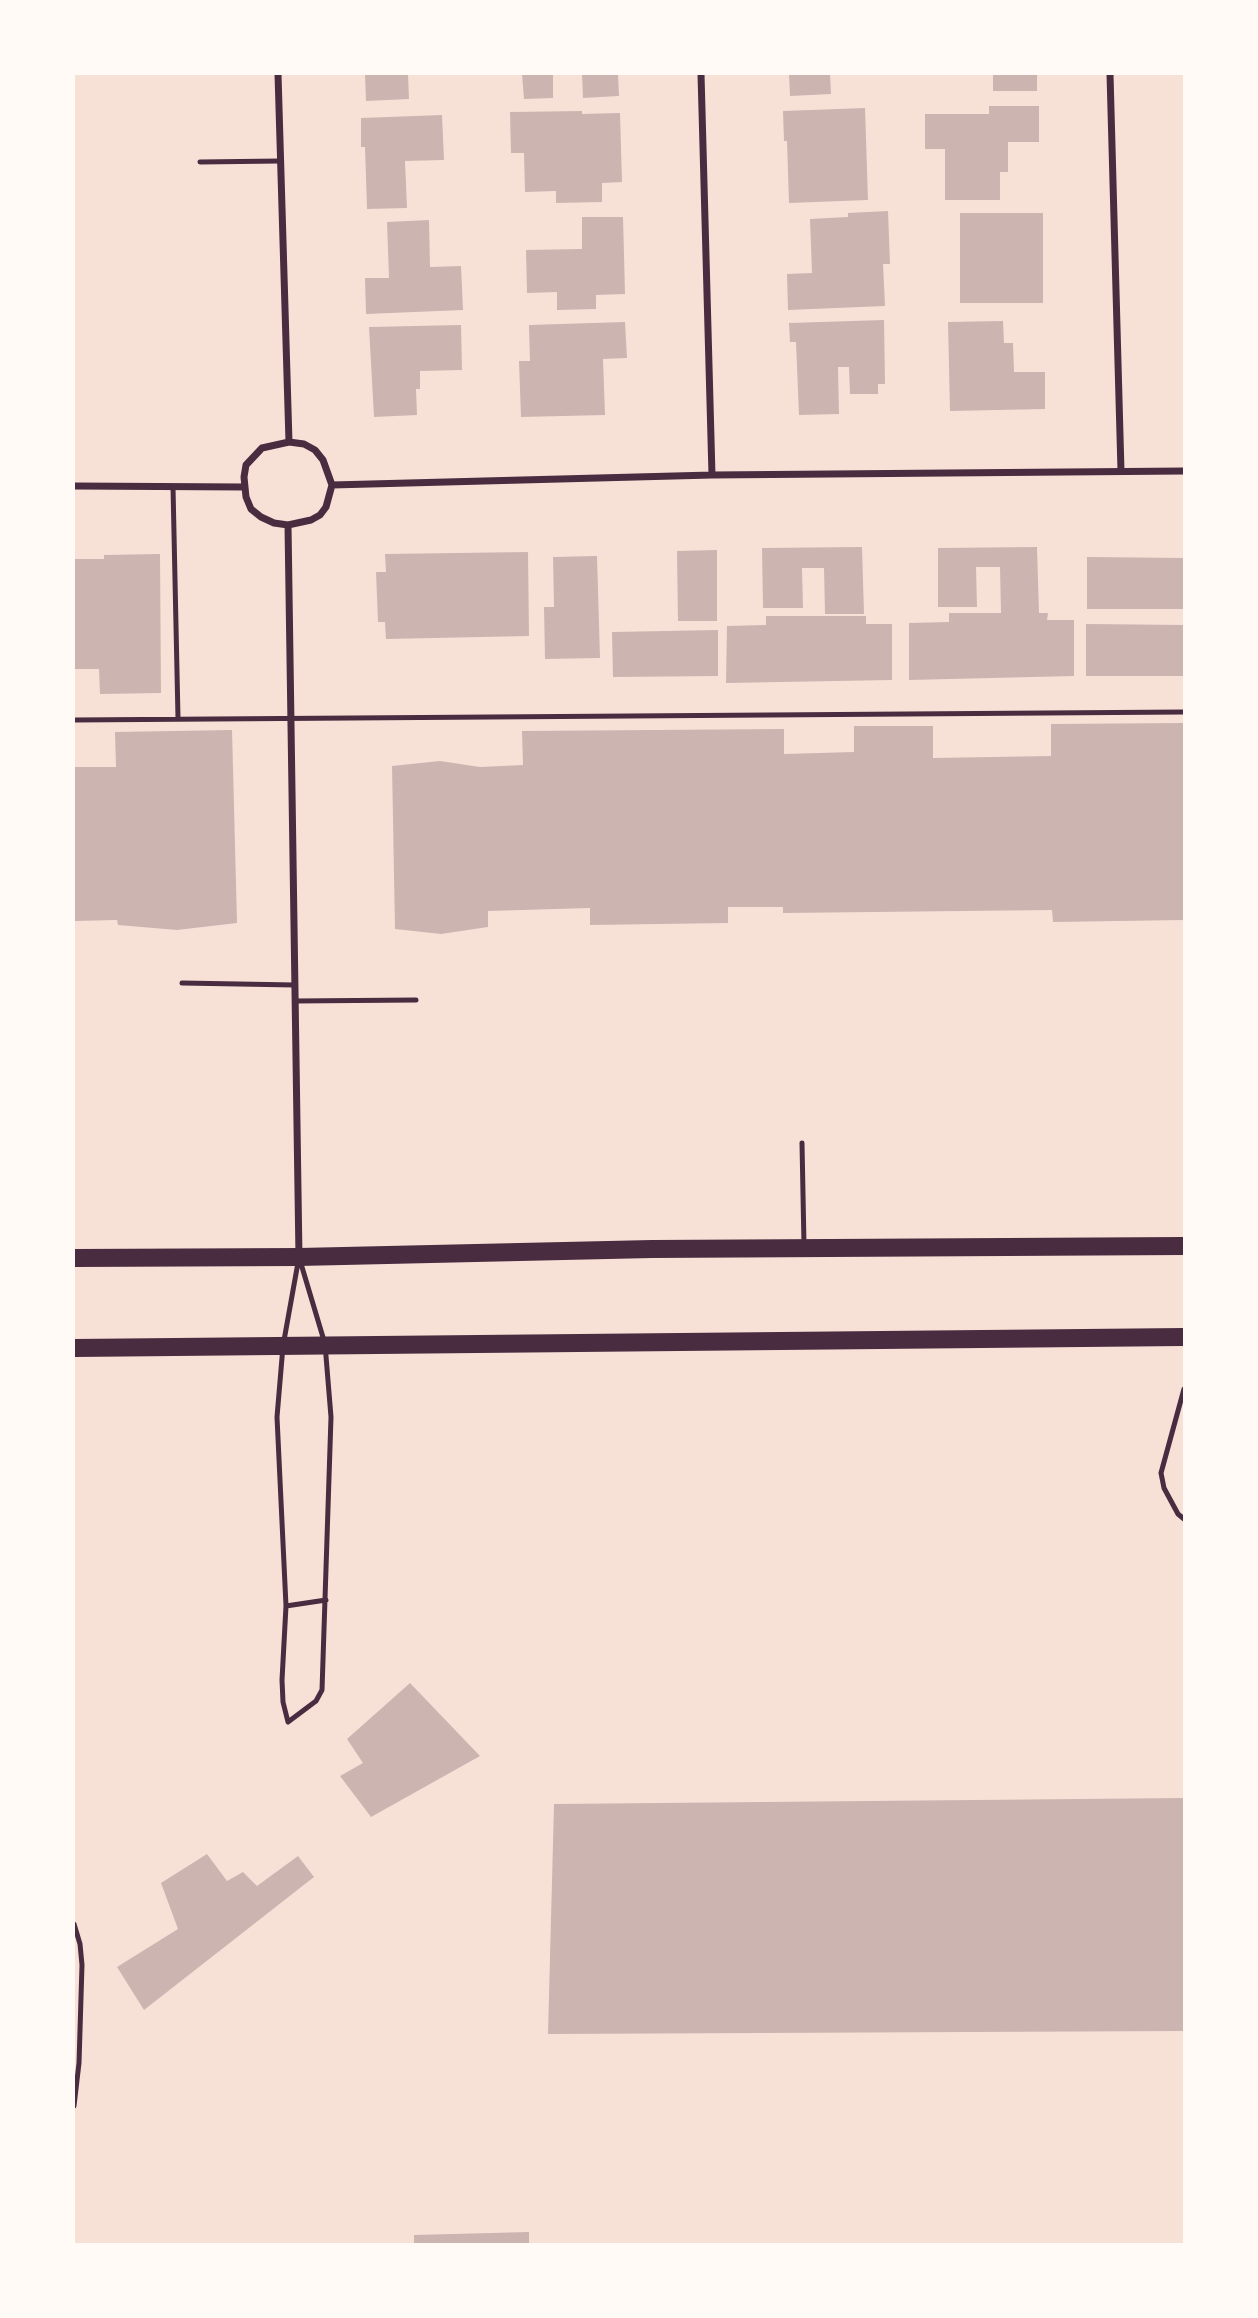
<!DOCTYPE html>
<html>
<head>
<meta charset="utf-8">
<style>
  body { margin:0 }
  #map { position:relative; width:1258px; height:2318px; overflow:hidden; background:#f7e1d7; font-family:"Times New Roman",serif }
  canvas { display:block }
  .frame { position:absolute; inset:0; border:75px solid #fffaf5; pointer-events:none }
</style>
</head>
<body>
<div id="map">
<canvas width="1258" height="2318"></canvas>
<div class="frame"></div>
</div>
<script>
const g = document.querySelector('canvas').getContext('2d');
g.lineJoin = 'round';
function fill(path, color) { g.fillStyle = color; g.fill(path, 'evenodd'); }
const poly = rows => new Path2D(rows.map(r => 'M' + r).join(''));
function strokePath(path, color, width, dash) { g.strokeStyle = color; g.lineWidth = width; g.lineCap = dash ? 'butt' : 'round'; g.setLineDash(dash || []); g.stroke(path); }
fill(poly([
  [365,74,408,74,409,99,366,101],
  [522,74,553,74,553,98,524,99],
  [582,74,618,74,619,96,583,98],
  [789,74,830,74,831,94,790,96],
  [993,74,1037,74,1037,91,993,91],
  [989,106,1039,106,1039,142,1008,142,1008,172,1000,172,1000,200,945,200,945,149,925,149,925,114,989,114],
  [865,108,868,200,789,203,787,141,784,141,783,111],
  [582,111,582,114,620,113,622,182,602,183,602,202,556,203,556,191,525,192,524,153,511,153,510,112],
  [442,115,444,160,405,161,407,208,367,209,365,147,361,147,361,118],
  [888,211,890,264,883,264,885,306,788,310,787,274,812,273,810,219,848,217,848,213],
  [960,213,1043,213,1043,303,960,303],
  [582,217,623,217,625,294,596,295,596,309,557,310,557,292,527,293,526,250,582,249],
  [429,220,430,267,461,266,463,310,366,314,365,278,389,278,387,222],
  [884,320,885,384,878,384,878,394,850,394,849,367,838,367,839,414,799,415,796,342,790,342,789,323],
  [1003,321,1004,343,1013,343,1014,372,1045,372,1045,409,950,411,948,322],
  [625,322,627,358,603,359,605,415,521,417,519,361,530,361,529,325],
  [461,325,462,370,420,371,420,389,416,389,417,415,374,417,369,327],
  [862,547,864,614,825,614,824,568,802,568,803,608,763,608,762,548],
  [1037,547,1039,613,1048,613,1047,620,1074,620,1074,676,909,680,909,623,949,622,949,613,1001,613,1000,567,976,567,977,607,938,607,938,548],
  [717,550,717,621,678,621,677,551],
  [528,552,529,636,386,639,385,622,378,622,376,572,386,572,385,554],
  [160,554,161,693,100,694,99,669,74,669,74,559,104,559,104,555],
  [597,556,600,658,545,659,544,607,554,607,553,557],
  [1087,557,1184,558,1184,609,1087,609],
  [766,616,866,616,866,624,892,624,892,680,726,683,727,626,766,625],
  [1086,624,1184,625,1184,676,1086,676],
  [718,630,718,676,613,677,612,632],
  [1184,723,1184,920,1053,922,1052,910,783,913,783,907,728,907,728,923,590,925,590,908,488,911,488,927,441,934,395,929,392,766,440,761,480,767,523,765,522,731,784,729,784,754,854,752,854,726,933,726,933,758,1051,756,1051,724],
  [232,730,237,923,177,930,118,925,117,920,74,921,74,767,116,767,115,732],
  [410,1683,480,1756,371,1817,340,1776,363,1763,347,1739],
  [1184,1798,1184,2031,548,2034,554,1804],
  [207,1854,227,1881,243,1872,257,1886,298,1856,314,1877,144,2010,117,1967,178,1929,161,1883],
  [529,2232,529,2244,414,2244,414,2235]
]), '#ccb4b1');
strokePath(poly([
  [200,162,280,161],
  [173,487,178,718],
  [74,720,1184,712],
  [182,983,295,985],
  [295,1001,416,1000],
  [802,1143,804,1245],
  [299,1257,325,1344,331,1417,322,1690,316,1701,288,1722,283,1702,282,1680,286,1606,277,1417,283,1346,299,1257],
  [1184,1389,1161,1473,1164,1488,1178,1514,1184,1519],
  [286,1606,326,1600],
  [74,1924,80,1944,82,1965,79,2063,74,2106]
]), '#4a2c40', 5);
strokePath(poly([
  [278,74,289,442],
  [701,74,712,475],
  [1110,74,1121,471],
  [289,442,304,444,315,450,323,460,332,485,326,507,320,515,311,520,288,525,274,523,261,517,251,509,246,497,244,477,246,465,262,448,289,442],
  [332,485,712,475,1184,471],
  [74,486,244,487],
  [288,525,299,1257]
]), '#4a2c40', 7);
strokePath(poly([
  [74,1258,299,1257,652,1249,1184,1246],
  [74,1348,1184,1337]
]), '#4a2c40', 18);
</script>
</body>
</html>
